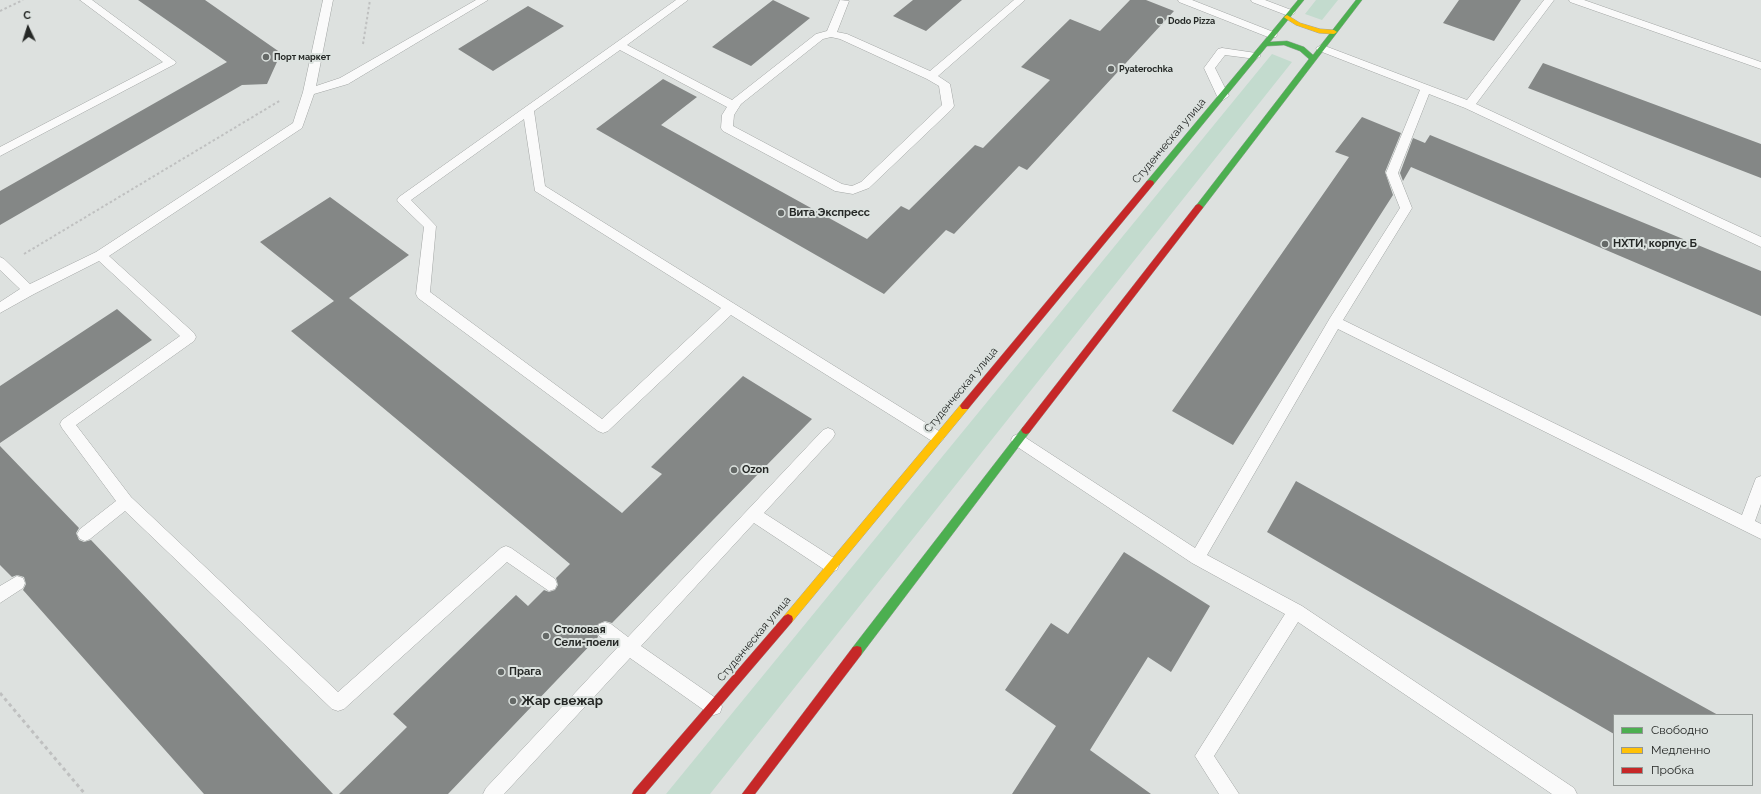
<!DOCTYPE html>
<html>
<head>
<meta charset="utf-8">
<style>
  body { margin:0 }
  #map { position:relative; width:1761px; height:794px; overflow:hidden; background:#dde1df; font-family:Raleway,sans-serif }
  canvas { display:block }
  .legend { position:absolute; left:1613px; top:714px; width:140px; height:72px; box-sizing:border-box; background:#dce2df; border:1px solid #939895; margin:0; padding:5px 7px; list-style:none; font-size:12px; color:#252826 }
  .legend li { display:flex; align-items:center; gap:8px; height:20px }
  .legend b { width:20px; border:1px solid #939895 }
  .north { position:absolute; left:8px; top:8px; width:40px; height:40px; -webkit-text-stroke:3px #dce2df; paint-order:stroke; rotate:356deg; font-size:11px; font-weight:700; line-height:16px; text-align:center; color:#252826 }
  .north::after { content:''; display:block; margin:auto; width:14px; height:18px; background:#252826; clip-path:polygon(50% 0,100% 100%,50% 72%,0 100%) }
</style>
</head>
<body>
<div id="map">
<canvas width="1761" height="794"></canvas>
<ul class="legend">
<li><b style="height:5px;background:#4caf50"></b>Свободно</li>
<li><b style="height:5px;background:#ffc107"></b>Медленно</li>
<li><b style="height:5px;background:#c62828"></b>Пробка</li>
</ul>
<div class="north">С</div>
</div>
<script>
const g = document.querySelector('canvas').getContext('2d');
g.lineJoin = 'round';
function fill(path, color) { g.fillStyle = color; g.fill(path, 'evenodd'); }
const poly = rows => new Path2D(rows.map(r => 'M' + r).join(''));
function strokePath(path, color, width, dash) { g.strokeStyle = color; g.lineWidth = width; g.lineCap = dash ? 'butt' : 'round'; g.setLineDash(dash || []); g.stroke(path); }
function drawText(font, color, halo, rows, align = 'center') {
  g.font = font + ' Raleway,sans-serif'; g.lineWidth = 4; g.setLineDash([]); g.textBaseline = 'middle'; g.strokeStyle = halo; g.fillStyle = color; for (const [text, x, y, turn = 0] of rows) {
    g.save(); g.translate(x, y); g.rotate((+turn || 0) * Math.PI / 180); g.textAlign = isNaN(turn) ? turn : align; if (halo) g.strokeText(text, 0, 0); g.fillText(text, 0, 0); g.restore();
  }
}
fill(poly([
  [1316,0,1338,0,1322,20,1305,14],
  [1272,54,1292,62,710,794,666,794]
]), '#c3dbce');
fill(poly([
  [138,0,205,0,281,53,267,84,242,85,0,225,0,191,227,62],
  [773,0,810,18,751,66,712,47],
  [913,0,962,0,926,31,893,16],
  [1130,0,1146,0,1174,11,1027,170,1019,166,954,234,946,230,884,294,596,129,663,79,697,97,661,125,867,239,901,206,909,210,975,145,983,148,1050,80,1021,67,1070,19,1100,31],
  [1459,0,1521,0,1494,41,1443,23],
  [528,6,564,26,493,71,458,49],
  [1543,63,1761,144,1761,178,1528,88],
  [1362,117,1401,133,1385,172,1393,195,1233,445,1172,411,1349,157,1335,152],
  [1430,135,1761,271,1761,316,1411,167,1403,181,1400,173,1413,138,1425,143],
  [330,197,409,255,349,298,622,513,662,474,651,467,743,376,812,419,612,623,605,621,598,624,596,630,598,637,448,794,339,794,407,727,393,714,516,595,528,606,544,590,549,592,555,590,558,585,556,578,570,564,291,331,334,301,260,242],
  [117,309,152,340,0,443,0,386],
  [0,446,79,528,76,533,79,540,84,542,91,540,333,794,204,794,23,590,26,584,24,577,17,575,12,577,0,565],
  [1296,481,1718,715,1614,715,1614,734,1267,532],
  [1124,552,1210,606,1171,672,1148,657,1090,750,1151,794,1012,794,1056,726,1005,690,1051,623,1068,634]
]), '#848786');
const lane = poly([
  [80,0,92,0,176,62,175,64,0,156,0,147,163,62,80,0],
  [323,0,333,0,316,86,340,78,476,0,488,0,348,84,314,94,302,128,109,256,194,333,196,337,194,341,76,425,131,497,338,692,501,548,506,546,511,548,555,579,557,584,555,589,549,591,507,562,344,709,338,711,332,709,125,511,90,539,85,541,80,539,77,534,80,529,116,501,62,428,60,424,62,420,180,336,99,261,34,294,0,313,0,302,20,289,0,270,0,257,4,259,30,284,96,252,293,123,303,92,323,0],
  [676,0,688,0,627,45,732,100,816,34,827,31,840,0,849,1,837,32,847,34,930,71,1014,0,1025,0,938,76,950,84,954,106,952,109,869,188,853,194,835,191,723,131,721,128,722,115,727,107,620,50,534,111,545,186,942,433,944,437,942,441,937,443,932,441,731,315,608,431,603,433,598,431,418,298,416,294,424,227,399,203,397,200,399,197,676,0],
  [831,37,840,39,927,79,939,86,942,105,861,182,852,186,842,184,733,126,734,115,741,104,823,39,831,37],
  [524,119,535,191,721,308,602,419,430,292,436,226,411,200,524,119],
  [1178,0,1192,0,1276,33,1277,35,1276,37,1268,37,1179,2,1178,0],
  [1251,0,1265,0,1294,11,1295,13,1290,16,1286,15,1252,2,1251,0],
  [1544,0,1554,0,1476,104,1761,237,1761,247,1465,108,1429,94,1398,173,1412,208,1343,320,1742,515,1756,478,1761,476,1761,504,1755,521,1761,524,1761,539,1338,329,1207,555,1302,606,1574,788,1577,794,1552,794,1298,622,1214,756,1239,794,1219,794,1195,756,1285,614,1192,563,1013,444,1011,440,1013,436,1018,434,1023,436,1195,548,1330,318,1400,208,1386,173,1420,90,1317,50,1316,48,1321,45,1325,46,1467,100,1544,0],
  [1569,0,1584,0,1761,62,1761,69,1570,2,1569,0],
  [1222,48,1256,53,1261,56,1256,59,1225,55,1215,68,1229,96,1223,100,1217,96,1204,68,1218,49,1222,48],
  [828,428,833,430,835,434,833,438,764,513,837,560,839,565,837,570,831,572,825,570,754,523,641,646,720,701,722,707,720,713,714,715,708,713,630,658,504,794,483,794,486,788,617,648,599,636,597,630,599,624,605,622,611,624,628,637,823,430,828,428],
  [17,576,23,578,25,583,23,588,0,603,0,586,17,576]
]);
const fast = poly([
  [1298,0,1304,0,1270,42,1287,41,1304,47,1313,55,1356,0,1362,0,1202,209,1199,210,1195,207,1309,59,1300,51,1284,45,1267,46,1153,185,1147,185,1146,183,1147,181,1298,0],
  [1026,426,1029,427,1031,430,1029,433,861,655,857,656,853,655,852,651,853,647,1023,427,1026,426]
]);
const slow = poly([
  [1287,15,1300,23,1320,29,1334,30,1337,32,1334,34,1319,33,1296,25,1285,18,1284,17,1287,15],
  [965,402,968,403,970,406,968,409,792,622,788,624,784,622,783,619,784,616,962,403,965,402]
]);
const jam = poly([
  [1150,180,1153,181,1154,183,1153,185,968,409,962,409,960,406,962,403,1147,181,1150,180],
  [1199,204,1203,207,1202,209,1029,433,1026,434,1023,433,1021,430,1023,427,1196,205,1199,204],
  [788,614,792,616,793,619,792,622,645,794,632,794,634,790,784,616,788,614],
  [857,646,861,647,862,651,861,655,755,794,742,794,853,647,857,646]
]);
strokePath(lane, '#a2a5a4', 1);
strokePath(fast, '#a2a5a4', 1);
strokePath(slow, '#a2a5a4', 1);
strokePath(jam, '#a2a5a4', 1);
strokePath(poly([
  [0,11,23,0],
  [363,44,370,0],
  [24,254,281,100]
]), '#bfc0c0', 2, [2.5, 2.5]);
strokePath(poly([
  [0,693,85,794]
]), '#bfc0c0', 3, [3.5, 3.5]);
fill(lane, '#fafafa');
fill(fast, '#4caf50');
fill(slow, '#ffc107');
fill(jam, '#c62828');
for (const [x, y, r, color] of [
  [1160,21,4,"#656967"],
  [266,57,4,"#656967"],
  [1111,69,4,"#656967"],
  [781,213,4,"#656967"],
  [1605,244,4,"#656967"],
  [734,470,4,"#656967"],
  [546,636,4,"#656967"],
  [501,672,4,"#656967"],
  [513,701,4,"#656967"]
]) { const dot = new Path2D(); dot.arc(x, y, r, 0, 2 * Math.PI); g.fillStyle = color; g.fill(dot); strokePath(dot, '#dce2df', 1.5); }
drawText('bold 9px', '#252826', '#dce2df', [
  ["Dodo Pizza",1168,21],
  ["Порт маркет",274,57],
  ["Pyaterochka",1119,69]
], 'left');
drawText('11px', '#252826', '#dce2df', [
  ["Студенческая улица",1169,141,-50],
  ["Студенческая улица",961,390,-50],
  ["Студенческая улица",754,639,-50]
]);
drawText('bold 11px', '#252826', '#dce2df', [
  ["Вита Экспресс",789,213],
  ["НХТИ, корпус Б",1613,244],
  ["Ozon",742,470],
  ["Столовая",554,630],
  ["Сели-поели",554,643],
  ["Прага",509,672]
], 'left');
drawText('bold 13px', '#252826', '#dce2df', [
  ["Жар свежар",521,701]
], 'left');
</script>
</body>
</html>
